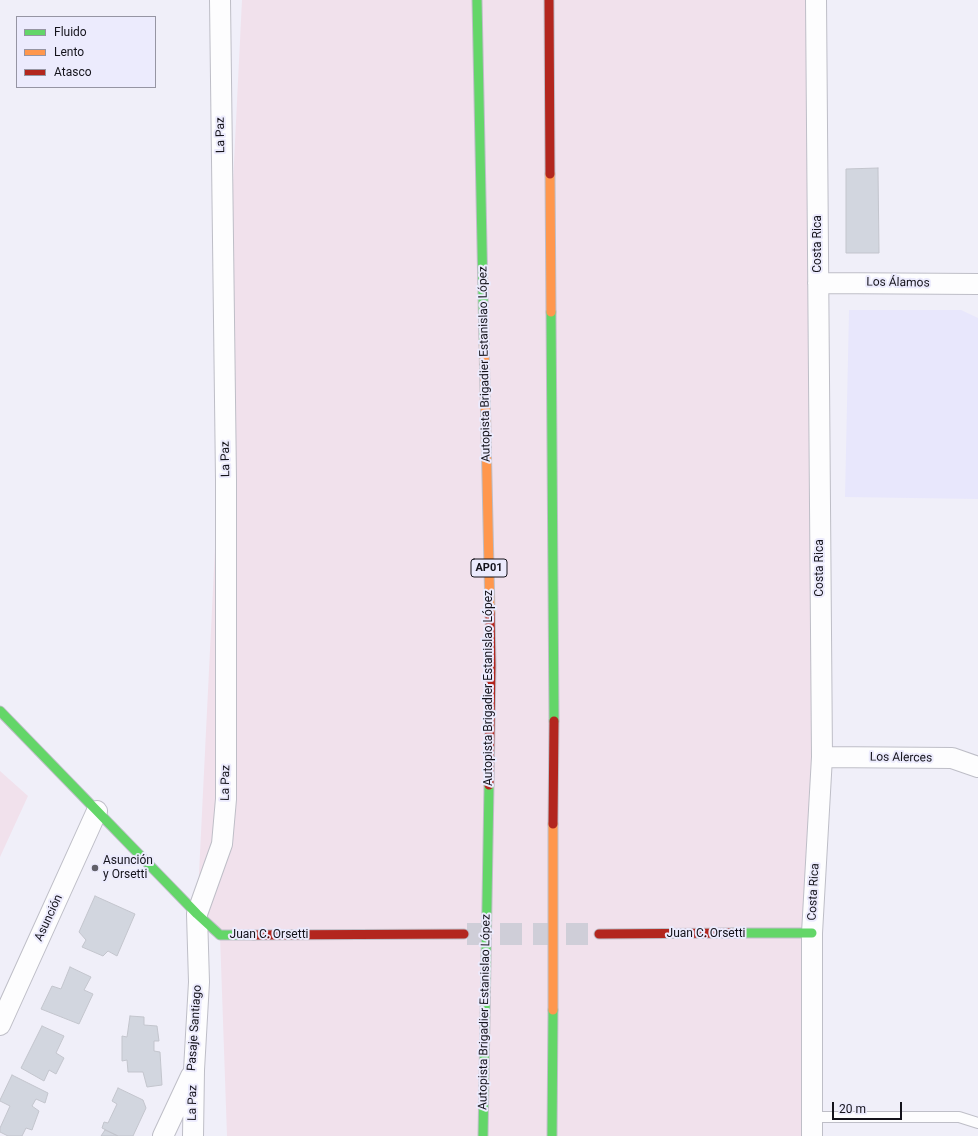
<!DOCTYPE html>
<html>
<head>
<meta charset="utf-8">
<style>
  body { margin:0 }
  #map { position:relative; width:978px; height:1136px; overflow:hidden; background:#f0eff9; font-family:Roboto,sans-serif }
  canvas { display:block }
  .legend { position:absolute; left:16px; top:16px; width:140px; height:72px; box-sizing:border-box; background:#ecebfd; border:1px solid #9695a3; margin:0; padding:5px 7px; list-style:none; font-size:12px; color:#14131b }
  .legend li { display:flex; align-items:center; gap:8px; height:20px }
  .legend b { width:20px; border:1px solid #9695a3 }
  .scale { position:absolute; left:832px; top:1102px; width:70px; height:18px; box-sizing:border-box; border:2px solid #14131b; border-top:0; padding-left:5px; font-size:12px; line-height:14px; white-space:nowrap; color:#14131b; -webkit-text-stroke:3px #ecebfd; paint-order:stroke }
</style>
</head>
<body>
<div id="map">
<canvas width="978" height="1136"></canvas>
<ul class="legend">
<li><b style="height:5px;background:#63d668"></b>Fluido</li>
<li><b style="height:5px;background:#ff974d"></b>Lento</li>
<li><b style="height:5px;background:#b3261e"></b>Atasco</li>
</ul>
<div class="scale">20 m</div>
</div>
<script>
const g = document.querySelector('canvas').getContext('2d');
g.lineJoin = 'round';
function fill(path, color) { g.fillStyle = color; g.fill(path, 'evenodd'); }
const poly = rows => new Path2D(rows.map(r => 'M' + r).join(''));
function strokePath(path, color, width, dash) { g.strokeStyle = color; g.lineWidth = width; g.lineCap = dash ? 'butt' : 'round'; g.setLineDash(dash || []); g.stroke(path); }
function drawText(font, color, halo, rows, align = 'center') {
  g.font = font + ' Roboto,sans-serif'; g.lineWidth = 4; g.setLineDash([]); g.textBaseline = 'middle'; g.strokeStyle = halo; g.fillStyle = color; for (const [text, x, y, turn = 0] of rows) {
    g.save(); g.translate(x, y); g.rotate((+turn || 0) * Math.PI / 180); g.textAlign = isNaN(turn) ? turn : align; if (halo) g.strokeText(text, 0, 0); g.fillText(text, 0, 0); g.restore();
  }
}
fill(poly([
  [849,310,961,310,978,318,978,499,845,497]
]), '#e8e7fc');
fill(poly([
  [242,0,816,0,812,1136,227,1136,220,935,197,914],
  [0,771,28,796,0,857]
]), '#f1e1ec');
const building = poly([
  [878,168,879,253,846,253,846,169,878,168],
  [95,896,135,914,117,956,108,951,103,956,82,947,86,940,79,932,95,896],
  [70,967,91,977,84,990,93,994,79,1024,41,1009,52,986,61,989,70,967],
  [130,1016,144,1017,144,1025,157,1026,159,1041,154,1041,154,1051,160,1052,162,1085,147,1087,143,1072,128,1072,127,1060,122,1061,122,1036,127,1037,130,1016],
  [42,1026,64,1036,56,1053,64,1058,56,1074,49,1070,44,1081,21,1068,42,1026],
  [12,1075,48,1093,45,1103,36,1099,32,1106,39,1111,32,1130,26,1128,22,1136,8,1136,0,1132,0,1128,10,1106,0,1101,0,1100,12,1075],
  [118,1088,143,1100,146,1108,133,1136,118,1136,102,1128,104,1122,108,1123,117,1104,112,1101,118,1088],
  [105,1130,118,1136,101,1136,105,1130]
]);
fill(building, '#d2d6df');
strokePath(building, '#c3c5cd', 1);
strokePath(poly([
  [467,934,599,934]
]), '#cfced8', 22, [22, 11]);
const lane = poly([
  [812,1117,959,1117,978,1123]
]);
const street = poly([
  [818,283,978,284],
  [822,757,952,758,978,767],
  [0,1025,97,811],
  [163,1136,191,1076],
  [193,1136,194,1070,199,982,197,914,222,844,226,799,226,480,220,0],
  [812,1136,812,933,822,757,816,0]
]);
const fast = poly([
  [477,0,484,344],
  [551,312,554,721],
  [0,711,197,914,220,935,254,935],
  [732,933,812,933],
  [483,1136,489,785],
  [552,1136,553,1010]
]);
const slow = poly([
  [550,174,551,312],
  [484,344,490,613],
  [553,1010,553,824]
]);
const jam = poly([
  [549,0,550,174],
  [489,785,491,665,490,613],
  [553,824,554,721],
  [599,934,732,933],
  [254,935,464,934]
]);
strokePath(lane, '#bebec7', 12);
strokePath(street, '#bebec7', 22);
strokePath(fast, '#bebec7', 11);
strokePath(slow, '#bebec7', 11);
strokePath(jam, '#bebec7', 11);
strokePath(lane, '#fdfdfe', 10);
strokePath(street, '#fdfdfe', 20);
strokePath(fast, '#63d668', 9);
strokePath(slow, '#ff974d', 9);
strokePath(jam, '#b3261e', 9);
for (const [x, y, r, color] of [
  [95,868,4,"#616069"]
]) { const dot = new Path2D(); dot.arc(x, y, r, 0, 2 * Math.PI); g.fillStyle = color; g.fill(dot); strokePath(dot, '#ecebfd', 1.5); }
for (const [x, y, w] of [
  [489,568,36]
]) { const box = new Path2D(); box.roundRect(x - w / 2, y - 9, w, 18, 3); g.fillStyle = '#ecebfd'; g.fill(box); strokePath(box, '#14131b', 1); }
drawText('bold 11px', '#14131b', null, [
  ["AP01",489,568]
]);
drawText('12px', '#14131b', '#ecebfd', [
  ["La Paz",221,135,-91],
  ["Costa Rica",818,244,-90],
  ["Los Álamos",898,283,1],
  ["Autopista Brigadier Estanislao López",485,364,-91],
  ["La Paz",226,459,-91],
  ["Costa Rica",820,568,-90],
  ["Autopista Brigadier Estanislao López",489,688,-90],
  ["Los Alerces",901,758,1],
  ["La Paz",226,783,-89],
  ["Costa Rica",814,892,-87],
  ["Asunción",49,918,-65],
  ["Juan C. Orsetti",706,934],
  ["Juan C. Orsetti",269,935],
  ["Autopista Brigadier Estanislao López",485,1012,-89],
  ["Pasaje Santiago",195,1028,-86],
  ["La Paz",193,1103,-89]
]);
drawText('12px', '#14131b', '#ecebfd', [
  ["Asunción",103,861],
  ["y Orsetti",103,875]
], 'left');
</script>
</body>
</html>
